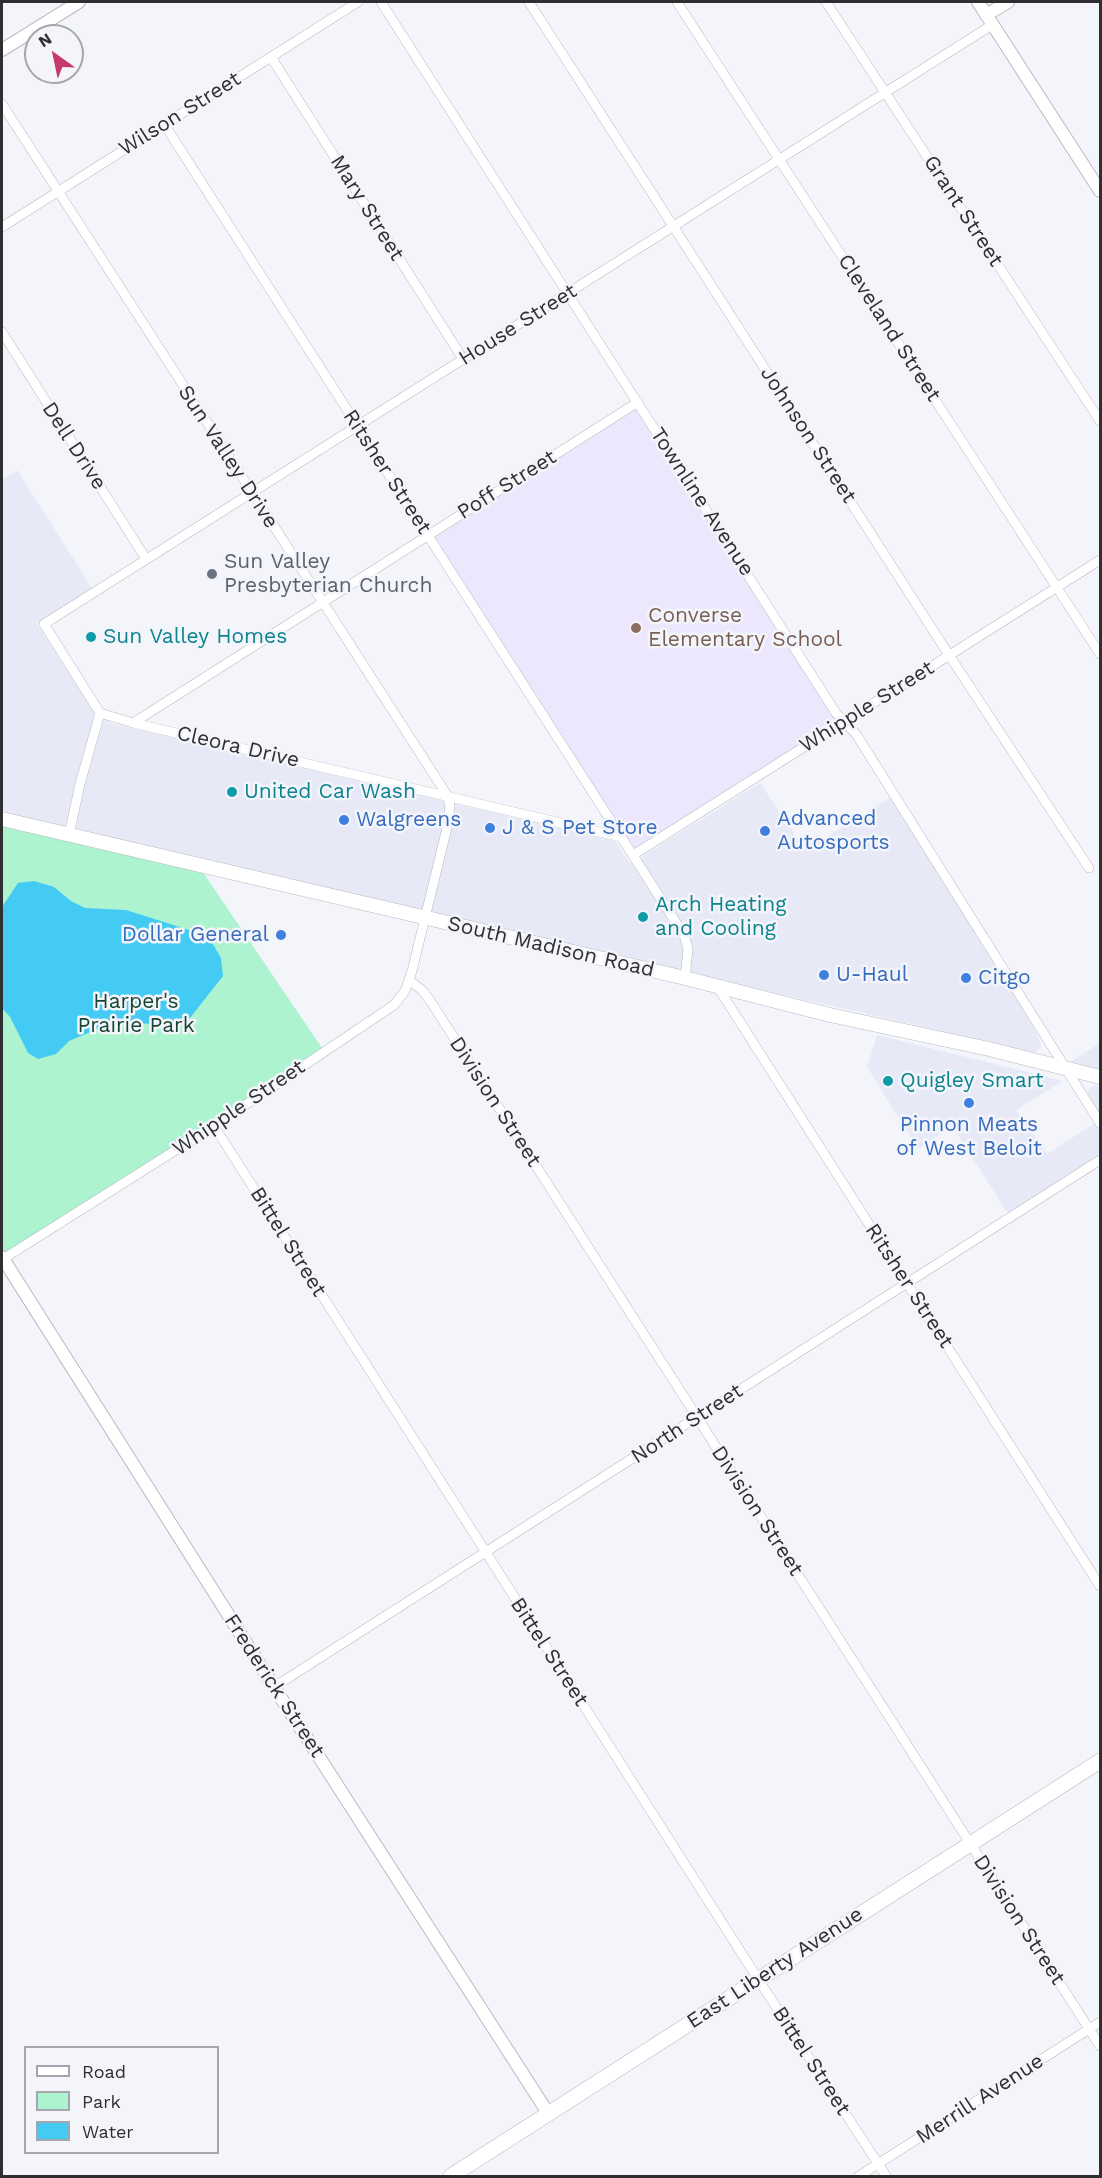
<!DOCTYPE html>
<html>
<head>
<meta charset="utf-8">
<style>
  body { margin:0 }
  #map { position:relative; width:1102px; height:2178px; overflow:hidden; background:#f3f5fb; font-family:"Work Sans",sans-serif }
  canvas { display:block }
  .frame { position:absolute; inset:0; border:3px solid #2f2f32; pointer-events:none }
  .legend { position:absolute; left:24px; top:2046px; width:195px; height:108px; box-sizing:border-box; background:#f3f5fb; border:2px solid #a5a6ab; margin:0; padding:8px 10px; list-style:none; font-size:18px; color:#2f2f32 }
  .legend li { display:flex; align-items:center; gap:12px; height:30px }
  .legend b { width:30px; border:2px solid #a5a6ab }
  .north { position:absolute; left:24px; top:24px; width:60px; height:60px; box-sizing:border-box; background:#f3f5fb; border:2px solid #a5a6ab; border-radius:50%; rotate:327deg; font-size:16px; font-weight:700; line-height:24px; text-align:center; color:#2f2f32 }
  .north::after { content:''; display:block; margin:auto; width:21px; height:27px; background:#c6396a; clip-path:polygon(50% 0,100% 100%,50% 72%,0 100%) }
</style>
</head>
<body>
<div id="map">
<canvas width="1102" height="2178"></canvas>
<div class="frame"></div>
<ul class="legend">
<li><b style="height:8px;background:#fff"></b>Road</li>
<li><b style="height:16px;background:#aef3d0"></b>Park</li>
<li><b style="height:16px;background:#43cbf4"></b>Water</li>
</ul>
<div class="north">N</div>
</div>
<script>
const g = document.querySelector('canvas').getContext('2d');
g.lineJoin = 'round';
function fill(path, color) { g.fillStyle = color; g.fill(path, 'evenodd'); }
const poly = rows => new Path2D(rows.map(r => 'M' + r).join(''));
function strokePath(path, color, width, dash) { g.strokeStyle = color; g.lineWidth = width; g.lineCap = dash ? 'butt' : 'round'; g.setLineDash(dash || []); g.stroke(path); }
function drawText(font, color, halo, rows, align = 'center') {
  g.font = font + ' "Work Sans",sans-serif'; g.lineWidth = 5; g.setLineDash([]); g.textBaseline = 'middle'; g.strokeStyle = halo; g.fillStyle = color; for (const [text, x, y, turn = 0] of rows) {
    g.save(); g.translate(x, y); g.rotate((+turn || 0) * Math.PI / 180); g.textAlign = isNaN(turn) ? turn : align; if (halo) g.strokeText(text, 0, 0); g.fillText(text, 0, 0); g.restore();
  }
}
fill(poly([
  [17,470,92,588,37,624,91,708,110,723,615,841,630,864,760,783,805,850,891,797,1027,1015,1041,1043,1041,1047,1036,1052,1032,1052,463,921,2,819,2,480],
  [877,1035,1063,1081,1016,1110,1047,1154,1100,1120,1100,1154,1009,1215,952,1126,918,1149,867,1067],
  [1100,1043,1100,1071,1070,1062],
  [1094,1085,1100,1086,1100,1115,1088,1095,1088,1091]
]), '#e7e9f7');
fill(poly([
  [638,402,845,722,633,855,428,534]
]), '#ede7fd');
fill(poly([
  [2,819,198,865,324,1051,2,1257]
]), '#aef3d0');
fill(poly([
  [34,881,54,887,71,901,85,908,126,910,189,930,211,941,221,958,223,976,190,1018,167,1024,112,1023,69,1041,56,1054,38,1059,28,1053,10,1017,2,1008,2,907,18,883]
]), '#43cbf4');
const minor = poly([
  [381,2,836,713,856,734,1100,1123],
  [529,2,949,655,1089,868],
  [677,2,1100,654],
  [826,2,1100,421],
  [271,57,463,359],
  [2,104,447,795,450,806,447,828,412,971,405,991,394,1005,214,1126,3,1259],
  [164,124,684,935,688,949,685,978],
  [2,227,358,2],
  [2,332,146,559],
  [100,713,133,723,621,837],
  [133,723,638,402],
  [69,835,80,784,100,713,44,624,992,25],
  [633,855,1100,560],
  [409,980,422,990,431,1002,1100,2046],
  [717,986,1100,1586],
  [214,1126,758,1979,886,2176],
  [274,1687,1100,1160],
  [859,2176,1100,2022]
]);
const tertiary = poly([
  [978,2,1100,191],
  [986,15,1008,2],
  [2,50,79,2],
  [2,1257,274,1687,548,2113]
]);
const secondary = poly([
  [2,819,685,978,830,1015,989,1049,1100,1077]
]);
const primary = poly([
  [451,2176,1100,1761]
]);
strokePath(minor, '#b9bac0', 10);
strokePath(tertiary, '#b9bac0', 14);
strokePath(secondary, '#b9bac0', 15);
strokePath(primary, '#b9bac0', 16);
strokePath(minor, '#fff', 9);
strokePath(tertiary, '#fff', 12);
strokePath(secondary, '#fff', 14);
strokePath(primary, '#fff', 15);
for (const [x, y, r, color] of [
  [212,574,6,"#6b7280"],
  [636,628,6,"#8d6e63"],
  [91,637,6,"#0f9aa8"],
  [232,792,6,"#0f9aa8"],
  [344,820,6,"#3f7fe0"],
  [490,828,6,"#3f7fe0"],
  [765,831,6,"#3f7fe0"],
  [643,917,6,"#0f9aa8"],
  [281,935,6,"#3f7fe0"],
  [824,975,6,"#3f7fe0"],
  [966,978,6,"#3f7fe0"],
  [888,1081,6,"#0f9aa8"],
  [969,1103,6,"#3f7fe0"]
]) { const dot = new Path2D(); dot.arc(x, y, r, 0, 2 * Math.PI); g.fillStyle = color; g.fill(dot); strokePath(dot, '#f3f5fb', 2); }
drawText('21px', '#2f2f32', '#f3f5fb', [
  ["Wilson Street",180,114,-32],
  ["Mary Street",367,208,58],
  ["Grant Street",963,211,57],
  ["House Street",518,325,-32],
  ["Cleveland Street",889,328,57],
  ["Johnson Street",808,435,57],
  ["Dell Drive",74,446,57],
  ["Sun Valley Drive",228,457,57],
  ["Ritsher Street",387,472,57],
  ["Poff Street",507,485,-32],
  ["Townline Avenue",702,502,57],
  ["Whipple Street",867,707,-32],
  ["Cleora Drive",238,747,13],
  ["South Madison Road",551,947,13],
  ["Division Street",495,1102,57],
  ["Whipple Street",239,1108,-34],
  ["Bittel Street",288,1242,58],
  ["Ritsher Street",909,1286,57],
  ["North Street",687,1424,-33],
  ["Division Street",757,1511,57],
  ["Bittel Street",549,1652,57],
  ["Frederick Street",274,1686,57],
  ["Division Street",1019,1920,57],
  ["East Liberty Avenue",775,1968,-33],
  ["Bittel Street",811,2061,57],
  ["Merrill Avenue",980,2099,-33]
]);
drawText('21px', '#5b616d', '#f3f5fb', [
  ["Sun Valley",224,562],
  ["Presbyterian Church",224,586]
], 'left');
drawText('21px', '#785e54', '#f3f5fb', [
  ["Converse",648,616],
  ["Elementary School",648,640]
], 'left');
drawText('21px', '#0d838f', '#f3f5fb', [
  ["Sun Valley Homes",103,637],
  ["United Car Wash",244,792],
  ["Arch Heating",655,905],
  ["and Cooling",655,929],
  ["Quigley Smart",900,1081]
], 'left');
drawText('21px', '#366cbe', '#f3f5fb', [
  ["Advanced",777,819],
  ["Autosports",777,843],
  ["Walgreens",356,820],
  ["J & S Pet Store",502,828],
  ["Dollar General",269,935,"right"],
  ["U-Haul",836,975],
  ["Citgo",978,978],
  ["Pinnon Meats",969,1125,"center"],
  ["of West Beloit",969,1149,"center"]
], 'left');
drawText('21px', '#164632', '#f3f5fb', [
  ["Harper's",136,1002],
  ["Prairie Park",136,1026]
]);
</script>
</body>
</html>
